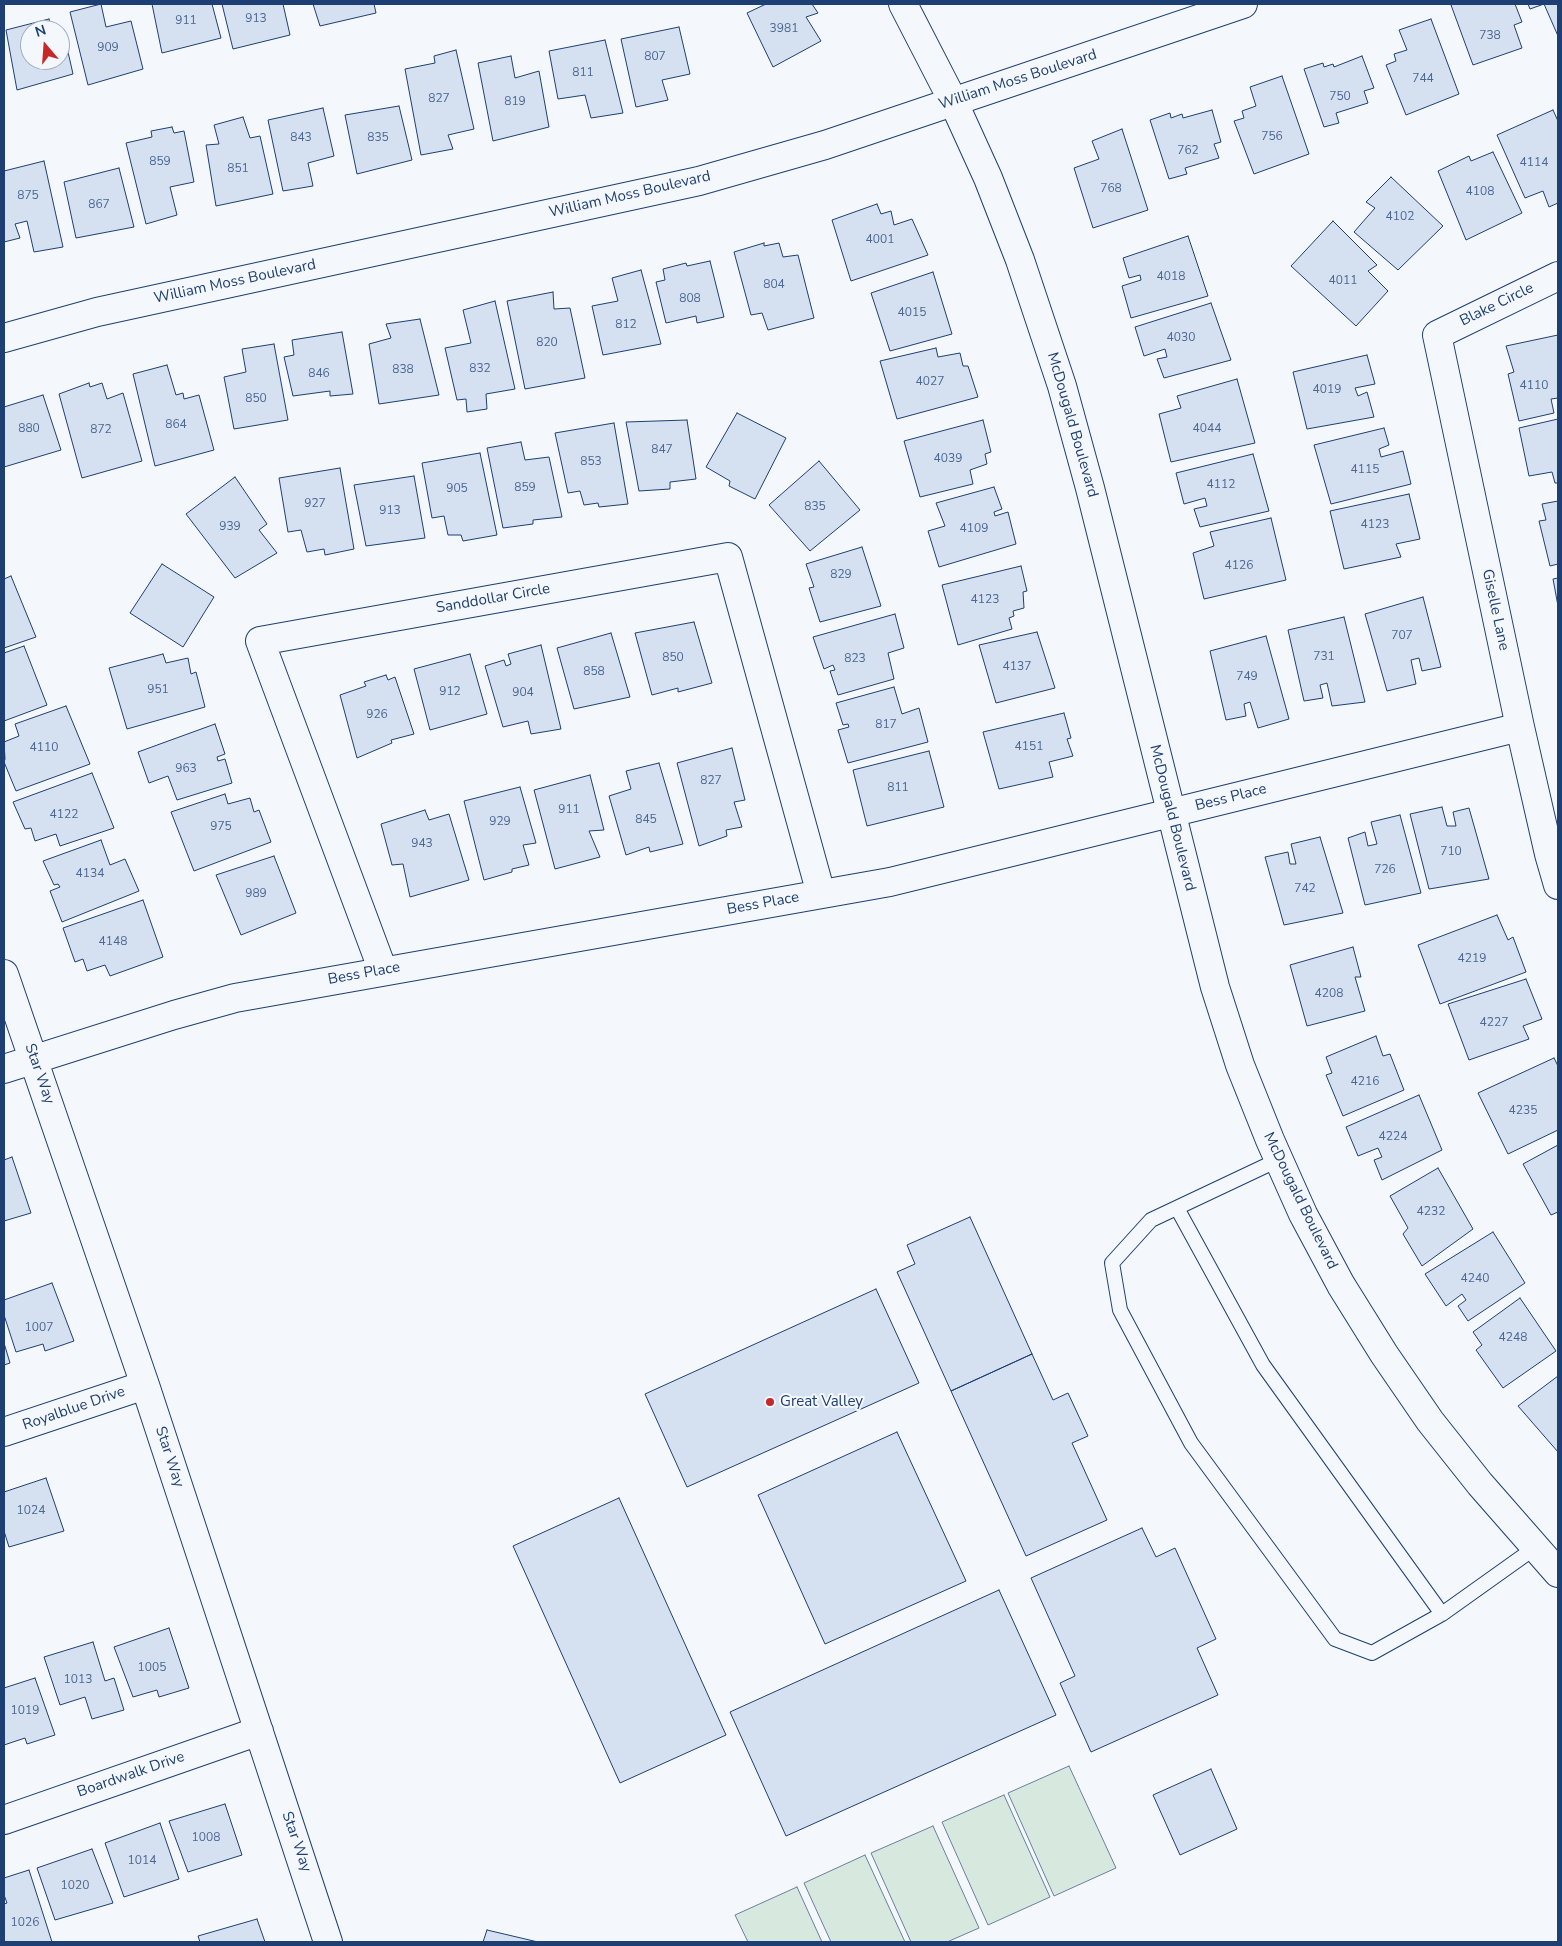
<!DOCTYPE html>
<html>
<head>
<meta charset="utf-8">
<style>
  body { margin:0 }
  #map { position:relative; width:1562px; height:1946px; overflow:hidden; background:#f4f7fb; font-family:"Nunito Sans",sans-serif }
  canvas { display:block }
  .frame { position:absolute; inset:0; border:5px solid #1d3f73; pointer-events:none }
  .north { position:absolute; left:20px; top:20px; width:50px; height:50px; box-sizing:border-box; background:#f4f7fb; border:1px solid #9eadc5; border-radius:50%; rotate:342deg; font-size:14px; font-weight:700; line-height:20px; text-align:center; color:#1d3f73 }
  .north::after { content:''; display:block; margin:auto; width:18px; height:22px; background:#c62828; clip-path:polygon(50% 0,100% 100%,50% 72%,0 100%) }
</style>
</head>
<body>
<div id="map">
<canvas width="1562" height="1946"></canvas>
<div class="frame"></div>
<div class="north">N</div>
</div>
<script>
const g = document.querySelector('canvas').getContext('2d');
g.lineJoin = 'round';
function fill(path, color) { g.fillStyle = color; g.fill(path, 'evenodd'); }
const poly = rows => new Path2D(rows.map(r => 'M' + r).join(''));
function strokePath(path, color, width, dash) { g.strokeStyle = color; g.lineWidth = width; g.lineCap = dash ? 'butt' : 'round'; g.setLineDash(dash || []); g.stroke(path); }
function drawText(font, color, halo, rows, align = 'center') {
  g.font = font + ' "Nunito Sans",sans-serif'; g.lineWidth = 4; g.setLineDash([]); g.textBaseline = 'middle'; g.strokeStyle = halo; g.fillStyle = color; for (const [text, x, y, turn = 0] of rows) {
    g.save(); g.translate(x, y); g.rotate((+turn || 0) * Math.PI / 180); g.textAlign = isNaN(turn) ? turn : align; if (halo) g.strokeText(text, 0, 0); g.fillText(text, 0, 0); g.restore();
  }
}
const green = poly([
  [1069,1766,1116,1868,1054,1896,1008,1793,1069,1766],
  [1004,1795,1050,1897,988,1925,942,1822,1004,1795],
  [933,1826,979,1928,947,1942,911,1942,871,1853,933,1826],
  [865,1855,905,1942,831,1942,804,1883,865,1855],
  [797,1887,822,1942,748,1942,735,1915,797,1887]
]);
fill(green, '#d7e8df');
strokePath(green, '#687fa3', 1);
const building = poly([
  [101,4,106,27,131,21,143,69,88,85,70,12,101,4],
  [152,4,212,4,221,38,162,53,152,4],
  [222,4,283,4,290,35,233,49,222,4],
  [313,4,374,4,376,13,320,26,313,4],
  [766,4,812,4,818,13,806,17,821,41,773,67,747,13,766,4],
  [1454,4,1515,4,1522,22,1514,25,1522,48,1473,65,1451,5,1454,4],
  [1528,4,1558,4,1558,36,1544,4,1530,9,1528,4],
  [49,19,52,30,30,30,30,60,60,60,60,31,63,30,73,74,17,90,6,30,49,19],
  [1431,19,1459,94,1406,115,1386,65,1396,61,1394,54,1407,50,1399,30,1431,19],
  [679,27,690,74,662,80,668,100,636,107,621,39,679,27],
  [605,40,623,113,591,118,585,95,558,99,549,51,605,40],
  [456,50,474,129,448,135,453,149,421,155,405,69,435,63,434,56,456,50],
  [511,56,515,78,539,71,549,127,493,141,478,63,511,56],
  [1362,56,1374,88,1364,91,1368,103,1336,113,1339,123,1324,127,1304,69,1323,63,1324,67,1333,64,1334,67,1362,56],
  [1282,76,1309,154,1254,174,1234,121,1244,118,1242,111,1256,106,1250,87,1282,76],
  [399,106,412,160,357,174,345,115,399,106],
  [323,108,334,156,308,163,313,186,283,191,268,120,323,108],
  [1212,110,1221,142,1214,144,1219,158,1185,168,1187,174,1169,179,1150,120,1170,113,1171,118,1182,114,1183,118,1212,110],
  [1553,110,1558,121,1558,203,1549,207,1543,191,1525,198,1497,135,1553,110],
  [243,117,250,138,260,136,273,194,216,206,206,145,219,144,214,125,243,117],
  [172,127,174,133,184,131,194,182,170,187,177,215,146,224,126,143,152,137,151,131,172,127],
  [1122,129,1148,210,1093,228,1074,168,1099,159,1092,141,1122,129],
  [1493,152,1522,213,1466,240,1438,171,1469,156,1471,161,1493,152],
  [44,161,63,247,34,252,27,221,15,224,20,238,4,242,4,171,44,161],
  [119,168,134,227,76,238,64,182,119,168],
  [1391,177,1443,226,1398,270,1354,232,1375,208,1366,202,1391,177],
  [877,204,881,214,891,211,894,225,912,219,928,255,851,281,832,220,877,204],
  [1333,221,1377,265,1368,271,1388,291,1356,326,1291,266,1333,221],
  [1188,236,1208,296,1131,318,1122,286,1141,280,1140,275,1129,278,1123,258,1188,236],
  [764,243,764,246,779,243,783,257,798,255,814,318,768,330,762,313,751,315,734,252,764,243],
  [710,261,724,317,697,323,696,316,666,323,656,282,665,280,663,269,686,263,687,266,710,261],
  [641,270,661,344,603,355,592,306,618,301,612,278,641,270],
  [933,272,952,334,890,351,871,293,933,272],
  [553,292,554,309,570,308,585,378,525,389,507,301,553,292],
  [495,301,515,389,486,394,487,409,467,412,466,399,457,400,445,348,471,343,463,310,495,301],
  [1211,303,1231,360,1164,378,1157,359,1167,357,1165,349,1144,356,1135,327,1211,303],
  [420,319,439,395,379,404,369,344,391,338,386,324,420,319],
  [342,332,353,394,330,396,330,391,293,396,284,357,294,355,292,340,342,332],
  [1558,335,1558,398,1551,399,1554,413,1519,421,1508,374,1514,372,1506,346,1558,335],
  [274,344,288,420,234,429,224,377,246,372,242,349,274,344],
  [936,348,938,357,960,353,963,366,968,366,978,397,897,419,880,361,936,348],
  [1367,355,1375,384,1355,388,1358,396,1367,392,1374,417,1307,429,1293,372,1367,355],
  [167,365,176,395,183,393,184,399,199,395,214,450,155,466,133,374,167,365],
  [1237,379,1255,443,1171,462,1159,414,1181,408,1177,396,1237,379],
  [89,383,90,387,102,383,107,399,123,393,142,461,82,478,59,394,89,383],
  [43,395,61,450,4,467,4,407,43,395],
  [737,413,786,438,755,499,729,486,730,481,706,467,737,413],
  [1558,419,1558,483,1555,483,1552,472,1529,476,1519,428,1558,419],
  [687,420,696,479,670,482,670,489,639,491,626,422,687,420],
  [983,420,991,452,985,454,987,464,970,470,973,484,920,497,904,441,983,420],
  [614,423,628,504,599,507,598,503,584,505,580,491,568,493,555,433,614,423],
  [1384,428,1389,445,1379,449,1381,457,1403,451,1411,484,1331,504,1314,445,1384,428],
  [521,442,525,460,549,457,562,517,533,520,533,524,503,528,487,448,521,442],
  [480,453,497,535,463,541,461,535,448,535,444,516,432,518,422,463,480,453],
  [1253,454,1269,511,1200,527,1194,509,1207,506,1205,498,1184,504,1176,473,1253,454],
  [819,461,860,510,810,551,769,505,819,461],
  [340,468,354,549,325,555,324,549,307,552,301,530,288,532,279,478,340,468],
  [414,476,425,538,366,546,354,485,414,476],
  [235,477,267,524,259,530,277,553,235,578,186,514,235,477],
  [994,487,1002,509,994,512,995,516,1008,512,1016,544,939,567,928,531,945,526,936,503,994,487],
  [1409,494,1420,539,1396,544,1401,557,1344,569,1330,511,1409,494],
  [1558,501,1558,564,1550,566,1539,521,1546,520,1542,504,1558,501],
  [1271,518,1286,580,1204,599,1193,553,1214,546,1210,532,1271,518],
  [862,547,881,606,820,622,809,588,814,587,806,564,862,547],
  [162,564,214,597,183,647,130,613,162,564],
  [1021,566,1027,591,1023,592,1024,608,1013,611,1014,616,1009,618,1012,629,958,645,942,585,1021,566],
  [11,576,36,637,4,648,4,579,11,576],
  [1558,578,1558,606,1553,579,1558,578],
  [1423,597,1441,667,1422,671,1419,658,1411,660,1416,684,1387,691,1365,614,1423,597],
  [895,614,904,648,888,653,894,679,838,695,830,671,835,670,833,665,824,669,813,637,895,614],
  [1344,617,1365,702,1332,706,1327,683,1320,685,1323,698,1304,701,1288,630,1344,617],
  [694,622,712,683,678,692,678,688,652,695,635,633,694,622],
  [1037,632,1055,688,996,703,979,645,1037,632],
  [611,633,630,697,574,709,557,648,611,633],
  [1266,636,1289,719,1258,728,1250,702,1244,704,1246,716,1226,720,1210,651,1266,636],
  [541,645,561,729,531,734,528,721,503,727,485,666,504,660,506,666,511,664,508,654,541,645],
  [24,646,47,705,4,721,4,653,24,646],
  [163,654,166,663,188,658,191,674,196,672,205,707,127,729,109,668,163,654],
  [470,654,487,714,430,730,414,669,470,654],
  [386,675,388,680,395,677,414,734,391,740,392,743,357,758,340,695,366,686,364,682,386,675],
  [894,687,902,714,919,708,928,742,848,763,838,730,849,727,848,724,843,725,836,703,894,687],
  [66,706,90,764,16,791,4,762,5,759,4,742,19,736,15,724,66,706],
  [1064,713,1071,738,1067,739,1073,756,1049,762,1053,777,999,789,983,732,1064,713],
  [215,724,225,754,217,757,218,761,225,759,232,783,177,800,168,776,149,783,138,752,215,724],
  [732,748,745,800,734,802,742,827,726,830,727,836,699,846,677,763,732,748],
  [929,751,944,807,867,826,853,770,929,751],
  [659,763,683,844,650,852,649,847,626,855,609,796,631,789,626,771,659,763],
  [92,773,114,828,60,846,56,834,35,841,31,828,25,829,13,802,92,773],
  [590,775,604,830,589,831,600,857,555,869,534,790,590,775],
  [520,787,536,843,523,845,529,865,512,869,512,872,484,880,464,801,520,787],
  [225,794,228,804,250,798,254,812,259,810,271,842,194,871,171,812,225,794],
  [1442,807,1447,826,1456,826,1453,812,1469,808,1489,879,1429,889,1410,814,1442,807],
  [425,810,429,820,449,814,469,880,410,897,403,864,392,865,381,824,425,810],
  [1400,815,1421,893,1365,905,1348,838,1365,832,1368,846,1377,844,1371,822,1400,815],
  [1320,837,1343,913,1284,925,1265,857,1288,852,1290,864,1296,864,1291,844,1320,837],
  [101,840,110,865,125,859,139,891,62,922,50,891,60,887,58,884,54,885,43,861,101,840],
  [274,856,296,913,241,935,216,875,274,856],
  [143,900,163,957,110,976,105,965,87,971,83,959,75,962,63,928,143,900],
  [1497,915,1508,940,1513,937,1526,972,1440,1004,1418,945,1497,915],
  [1353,947,1361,977,1355,977,1365,1011,1307,1026,1290,965,1353,947],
  [1526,979,1542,1019,1523,1026,1529,1039,1469,1060,1448,1004,1526,979],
  [1376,1036,1383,1056,1390,1054,1404,1090,1343,1116,1326,1075,1332,1073,1326,1057,1376,1036],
  [1554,1058,1558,1066,1558,1130,1508,1154,1478,1093,1554,1058],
  [1419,1095,1442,1150,1382,1180,1374,1160,1382,1157,1378,1148,1358,1156,1346,1127,1419,1095],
  [1558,1145,1558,1212,1551,1215,1523,1164,1558,1145],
  [12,1157,31,1213,4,1221,4,1160,12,1157],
  [1438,1168,1473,1229,1422,1266,1403,1234,1408,1228,1390,1196,1438,1168],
  [970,1217,1032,1354,951,1391,897,1272,915,1264,907,1245,970,1217],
  [1493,1232,1525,1283,1468,1321,1458,1306,1466,1300,1462,1294,1446,1306,1425,1274,1493,1232],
  [52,1283,74,1341,45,1351,43,1344,16,1352,4,1315,4,1300,52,1283],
  [876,1289,919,1383,687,1487,645,1394,876,1289],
  [1520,1298,1556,1351,1503,1388,1476,1350,1482,1345,1473,1332,1520,1298],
  [4,1343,10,1363,4,1365,4,1343],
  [1032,1354,1053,1400,1068,1393,1088,1436,1072,1443,1107,1520,1026,1556,951,1391,1032,1354],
  [1558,1376,1558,1452,1518,1406,1558,1376],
  [897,1432,966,1581,825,1644,758,1495,897,1432],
  [46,1478,64,1531,9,1547,4,1531,4,1492,46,1478],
  [619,1498,726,1735,620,1783,513,1546,619,1498],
  [1142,1528,1156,1557,1175,1548,1216,1639,1197,1648,1218,1695,1091,1752,1060,1683,1075,1676,1031,1578,1142,1528],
  [999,1590,1056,1715,786,1836,730,1712,999,1590],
  [169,1628,189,1688,159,1697,157,1690,133,1697,114,1647,169,1628],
  [93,1642,105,1681,114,1678,124,1710,92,1719,85,1697,60,1705,44,1657,93,1642],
  [35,1678,55,1735,27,1744,25,1738,4,1745,4,1688,35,1678],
  [1211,1769,1237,1829,1180,1855,1153,1795,1211,1769],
  [225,1804,242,1855,188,1872,169,1821,225,1804],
  [160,1823,179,1879,124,1897,105,1843,160,1823],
  [92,1849,113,1903,55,1920,37,1868,92,1849],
  [29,1870,52,1942,4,1942,4,1904,7,1903,4,1895,4,1878,29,1870],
  [257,1919,265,1942,200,1942,198,1936,257,1919],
  [487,1930,538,1942,483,1942,487,1930]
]);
fill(building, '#d5e0f0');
strokePath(building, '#1d3f73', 1);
const lane = poly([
  [1278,1160,1151,1220,1112,1263,1120,1310,1191,1443,1335,1639,1372,1653,1442,1614,1536,1547],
  [1177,1208,1263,1365,1442,1614]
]);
const street = poly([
  [903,4,953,101,988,178,1020,260,1062,386,1090,488,1215,987,1240,1065,1270,1140,1303,1214,1341,1285,1384,1354,1430,1421,1480,1484,1558,1573],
  [1558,276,1437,335,1520,727,1549,854,1558,885],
  [383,971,260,641,728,557,821,894],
  [4,974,145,1385,328,1942],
  [4,1069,174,1015,235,998,890,882,1520,727],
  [4,1432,145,1385],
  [4,1820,259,1731]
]);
const secondary = poly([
  [4,338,97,312,699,181,825,145,1243,4]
]);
strokePath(lane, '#1d3f73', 16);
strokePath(street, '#1d3f73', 30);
strokePath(secondary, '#1d3f73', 30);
strokePath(lane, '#f4f7fb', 14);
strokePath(street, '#f4f7fb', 28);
strokePath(secondary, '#f4f7fb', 28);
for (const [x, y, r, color] of [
  [770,1402,5,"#c62828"]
]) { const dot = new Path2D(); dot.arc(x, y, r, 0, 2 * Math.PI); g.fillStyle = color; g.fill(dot); strokePath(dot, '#f4f7fb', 2); }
drawText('12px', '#4b6792', null, [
  ["913",256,19],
  ["911",186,21],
  ["3981",784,29],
  ["738",1490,36],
  ["909",108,48],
  ["807",655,57],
  ["811",583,73],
  ["744",1423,79],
  ["750",1340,97],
  ["827",439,99],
  ["819",515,102],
  ["756",1272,137],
  ["843",301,138],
  ["835",378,138],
  ["762",1188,151],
  ["859",160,162],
  ["4114",1534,163],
  ["851",238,169],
  ["768",1111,189],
  ["4108",1480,192],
  ["875",28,196],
  ["867",99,205],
  ["4102",1400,217],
  ["4001",880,240],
  ["4018",1171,277],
  ["4011",1343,281],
  ["804",774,285],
  ["808",690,299],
  ["4015",912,313],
  ["812",626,325],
  ["4030",1181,338],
  ["820",547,343],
  ["832",480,369],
  ["838",403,370],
  ["846",319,374],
  ["4027",930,382],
  ["4110",1534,386],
  ["4019",1327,390],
  ["850",256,399],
  ["864",176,425],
  ["880",29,429],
  ["4044",1207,429],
  ["872",101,430],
  ["847",662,450],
  ["4039",948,459],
  ["853",591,462],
  ["4115",1365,470],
  ["4112",1221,485],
  ["859",525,488],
  ["905",457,489],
  ["927",315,504],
  ["835",815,507],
  ["913",390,511],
  ["4123",1375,525],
  ["939",230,527],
  ["4109",974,529],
  ["4126",1239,566],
  ["829",841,575],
  ["4123",985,600],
  ["707",1402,636],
  ["731",1324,657],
  ["850",673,658],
  ["823",855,659],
  ["4137",1017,667],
  ["858",594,672],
  ["749",1247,677],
  ["951",158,690],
  ["912",450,692],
  ["904",523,693],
  ["926",377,715],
  ["817",886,725],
  ["4151",1029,747],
  ["4110",44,748],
  ["963",186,769],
  ["827",711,781],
  ["811",898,788],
  ["911",569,810],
  ["4122",64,815],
  ["845",646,820],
  ["929",500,822],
  ["975",221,827],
  ["943",422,844],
  ["710",1451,852],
  ["726",1385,870],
  ["4134",90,874],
  ["742",1305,889],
  ["989",256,894],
  ["4148",113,942],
  ["4219",1472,959],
  ["4208",1329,994],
  ["4227",1494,1023],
  ["4216",1365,1082],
  ["4235",1523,1111],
  ["4224",1393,1137],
  ["4232",1431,1212],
  ["4240",1475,1279],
  ["1007",39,1328],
  ["4248",1513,1338],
  ["1024",31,1511],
  ["1005",152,1668],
  ["1013",78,1680],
  ["1019",25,1711],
  ["1008",206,1838],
  ["1014",142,1861],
  ["1020",75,1886],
  ["1026",25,1923]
]);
drawText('15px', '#1d3f73', '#f4f7fb', [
  ["William Moss Boulevard",1018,80,-18],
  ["William Moss Boulevard",630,195,-13],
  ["William Moss Boulevard",235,282,-12],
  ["Blake Circle",1497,305,-26],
  ["McDougald Boulevard",1072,425,74],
  ["Sanddollar Circle",493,599,-10],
  ["Giselle Lane",1495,610,78],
  ["Bess Place",1231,798,-14],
  ["McDougald Boulevard",1172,818,76],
  ["Bess Place",763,904,-10],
  ["Bess Place",364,974,-10],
  ["Star Way",39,1074,71],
  ["McDougald Boulevard",1300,1201,64],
  ["Royalblue Drive",74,1409,-19],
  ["Star Way",169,1457,72],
  ["Boardwalk Drive",131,1775,-19],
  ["Star Way",296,1842,71]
]);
drawText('15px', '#1d3f73', '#f4f7fb', [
  ["Great Valley",780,1402]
], 'left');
</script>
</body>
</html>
